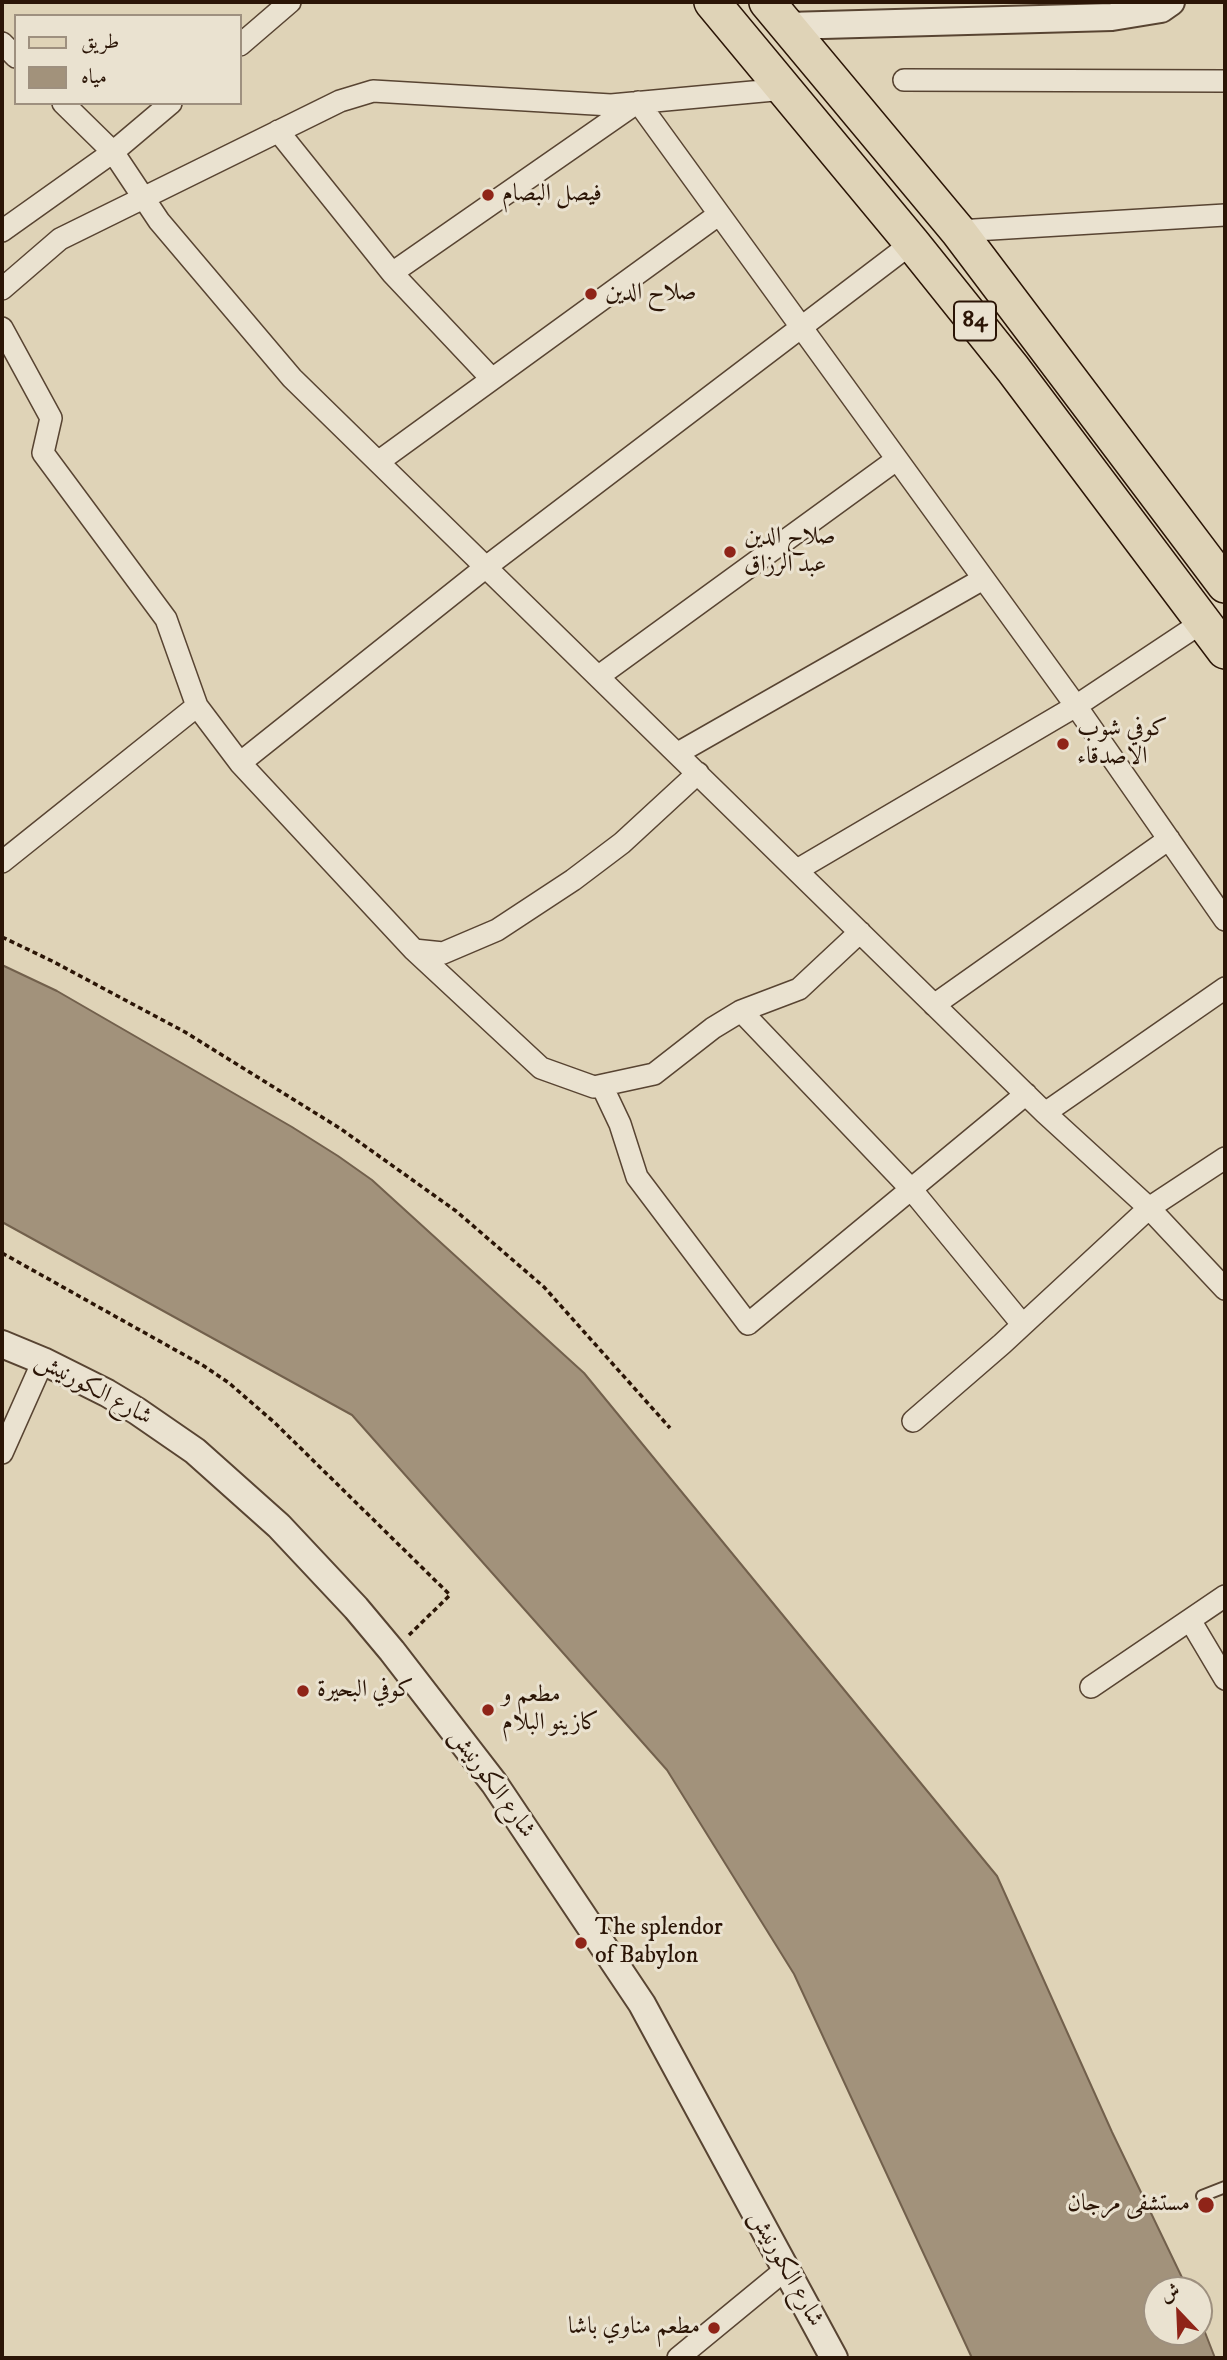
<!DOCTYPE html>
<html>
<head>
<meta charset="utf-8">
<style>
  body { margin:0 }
  #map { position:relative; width:1227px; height:2360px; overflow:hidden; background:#dfd3b7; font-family:"IM FELL DW Pica",Amiri,serif }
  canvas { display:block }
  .frame { position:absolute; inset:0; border:4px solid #2b1506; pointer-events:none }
  .legend { position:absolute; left:14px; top:14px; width:228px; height:91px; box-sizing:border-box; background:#eae2d0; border:2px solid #9e907f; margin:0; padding:9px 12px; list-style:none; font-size:21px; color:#2b1506 }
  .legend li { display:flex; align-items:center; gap:14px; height:35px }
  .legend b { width:35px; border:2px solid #9e907f }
  .north { position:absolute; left:1143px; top:2276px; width:70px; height:70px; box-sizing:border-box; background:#eae2d0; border:2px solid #9e907f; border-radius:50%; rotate:337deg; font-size:19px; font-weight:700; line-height:28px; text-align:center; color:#2b1506 }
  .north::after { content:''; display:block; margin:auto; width:24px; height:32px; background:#8f2418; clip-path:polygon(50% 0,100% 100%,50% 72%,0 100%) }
</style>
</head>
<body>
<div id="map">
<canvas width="1227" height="2360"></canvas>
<div class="frame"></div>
<ul class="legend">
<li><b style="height:9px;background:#dfd3b7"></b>طريق</li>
<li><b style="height:19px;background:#a2927b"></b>مياه</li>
</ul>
<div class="north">ش</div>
</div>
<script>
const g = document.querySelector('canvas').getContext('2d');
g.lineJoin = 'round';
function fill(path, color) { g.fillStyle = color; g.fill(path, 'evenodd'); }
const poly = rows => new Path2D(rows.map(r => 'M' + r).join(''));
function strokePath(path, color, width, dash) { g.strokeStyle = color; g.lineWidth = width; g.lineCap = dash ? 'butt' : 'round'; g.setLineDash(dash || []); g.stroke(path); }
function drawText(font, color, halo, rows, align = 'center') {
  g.font = font + ' "IM FELL DW Pica",Amiri,serif'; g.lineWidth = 6; g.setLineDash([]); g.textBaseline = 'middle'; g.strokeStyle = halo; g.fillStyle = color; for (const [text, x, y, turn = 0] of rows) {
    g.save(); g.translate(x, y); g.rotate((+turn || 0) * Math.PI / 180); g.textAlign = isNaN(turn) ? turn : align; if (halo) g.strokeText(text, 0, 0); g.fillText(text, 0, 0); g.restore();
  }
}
const water = poly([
  [2,965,57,991,292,1127,338,1156,372,1180,584,1373,997,1876,1112,2132,1188,2290,1157,2290,1157,2332,1199,2332,1199,2317,1215,2358,972,2358,794,1974,667,1770,352,1415,2,1222,2,965]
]);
fill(water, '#a2927b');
strokePath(water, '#72604c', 2);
const service = poly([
  [1202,2196,1225,2187]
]);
const minor = poly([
  [2,43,16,57],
  [240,45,290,2],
  [904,80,1225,81],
  [63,103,113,152,159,221,292,378,1045,1113,1149,1208,1225,1289],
  [278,131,392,273,491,378],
  [2,231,113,152,171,103],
  [958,231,1225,215],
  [392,273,638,102,1076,706,1225,920],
  [2,289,60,239,340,101,373,91,611,105,785,89],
  [2,328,51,418,43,453,166,619,197,706,240,763,414,950,541,1068,594,1087,654,1074,713,1028,741,1011],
  [378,462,718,215],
  [599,676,896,460],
  [678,753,983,579],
  [240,763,486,567,912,243],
  [2,862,197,706],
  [797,870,1076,706,1204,621],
  [860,932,799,989,741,1011,911,1189,1022,1324],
  [414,950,443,953,497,930,573,880,622,843,698,773],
  [934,1005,1169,839],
  [602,1086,620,1124,637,1177,748,1324,1026,1094],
  [1045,1113,1225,988],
  [913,1421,1002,1344,1149,1208,1225,1158],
  [2,1453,43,1361],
  [1190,1620,1225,1679],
  [1091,1687,1225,1596],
  [678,2358,785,2270]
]);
const tertiary = poly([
  [787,26,1112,17,1161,9,1171,2],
  [2,1344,43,1361,107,1393,137,1411,195,1451,279,1526,356,1608,392,1651,494,1783,642,2004,834,2358]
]);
const primary = poly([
  [712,2,912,243,1013,369,1225,651],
  [767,2,958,231,1225,585]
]);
strokePath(service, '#584432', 14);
strokePath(minor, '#584432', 24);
strokePath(tertiary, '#584432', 30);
strokePath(primary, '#2b1506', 38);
strokePath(poly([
  [2,937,52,961,185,1032,341,1129,456,1211,544,1287,670,1428],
  [2,1253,204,1366,229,1383,275,1423,450,1595,409,1635]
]), '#2b1506', 3.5, [5, 3.5]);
strokePath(service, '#eae2d0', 10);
strokePath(minor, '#eae2d0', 21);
strokePath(tertiary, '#eae2d0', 26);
strokePath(primary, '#dfd3b7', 35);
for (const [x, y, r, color] of [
  [488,195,7,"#8f2418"],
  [591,294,7,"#8f2418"],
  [730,552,7,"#8f2418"],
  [1063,744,7,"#8f2418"],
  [303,1691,7,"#8f2418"],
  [488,1710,7,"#8f2418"],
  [581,1943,7,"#8f2418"],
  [1206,2205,9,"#8f2418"],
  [714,2328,7,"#8f2418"]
]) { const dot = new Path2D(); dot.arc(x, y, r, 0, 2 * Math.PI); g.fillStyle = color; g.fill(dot); strokePath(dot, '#eae2d0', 2.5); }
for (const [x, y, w] of [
  [975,321,42]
]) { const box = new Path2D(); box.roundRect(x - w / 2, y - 19.5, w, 39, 5); g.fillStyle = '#eae2d0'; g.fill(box); strokePath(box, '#2b1506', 2); }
drawText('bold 23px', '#2b1506', null, [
  ["84",975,321]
]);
drawText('24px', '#2b1506', '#eae2d0', [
  ["فيصل البصام",502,195],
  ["صلاح الدين",605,294],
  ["صلاح الدين",744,538],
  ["عبد الرزاق",744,566],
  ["كوفي شوب",1077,730],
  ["الاصدقاء",1077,758],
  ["كوفي البحيرة",317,1691],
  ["مطعم و",502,1696],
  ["كازينو البلام",502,1724],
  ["The splendor",595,1929],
  ["of Babylon",595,1957],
  ["مستشفى مرجان",1190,2205,"right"],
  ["مطعم مناوي باشا",700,2328,"right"]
], 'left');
drawText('24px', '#2b1506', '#eae2d0', [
  ["شارع الكورنيش",93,1390,28],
  ["شارع الكورنيش",491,1784,54],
  ["شارع الكورنيش",785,2269,61]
]);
</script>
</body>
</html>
